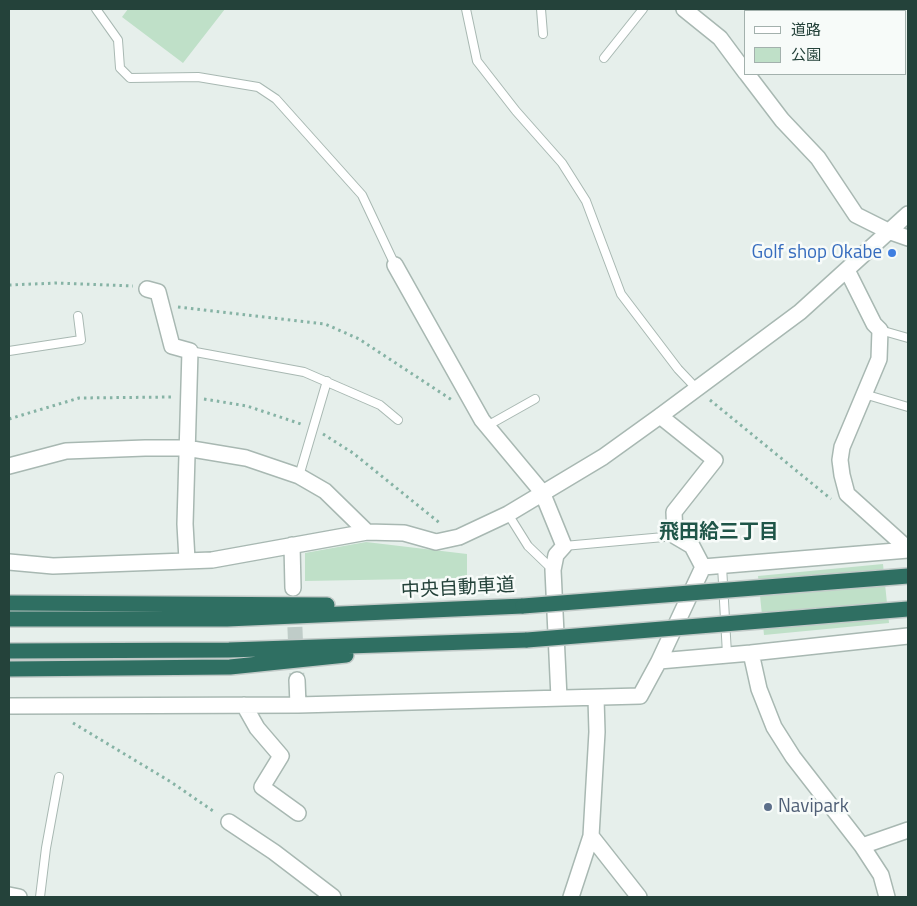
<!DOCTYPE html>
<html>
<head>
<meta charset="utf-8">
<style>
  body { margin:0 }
  #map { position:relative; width:917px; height:906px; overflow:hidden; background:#e6efeb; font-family:"Titillium Web","Noto Sans JP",sans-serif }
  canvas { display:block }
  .frame { position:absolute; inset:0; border:10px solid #24423a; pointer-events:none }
  .legend { position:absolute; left:744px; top:10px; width:162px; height:65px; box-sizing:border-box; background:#f7fbf9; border:1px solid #a3b1ad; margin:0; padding:6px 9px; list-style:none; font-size:15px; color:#24423a }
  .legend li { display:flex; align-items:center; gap:10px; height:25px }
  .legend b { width:25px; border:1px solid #a3b1ad }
</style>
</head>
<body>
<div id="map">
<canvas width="917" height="906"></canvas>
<div class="frame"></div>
<ul class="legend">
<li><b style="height:6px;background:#fff"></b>道路</li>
<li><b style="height:14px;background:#bfe0c8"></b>公園</li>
</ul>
</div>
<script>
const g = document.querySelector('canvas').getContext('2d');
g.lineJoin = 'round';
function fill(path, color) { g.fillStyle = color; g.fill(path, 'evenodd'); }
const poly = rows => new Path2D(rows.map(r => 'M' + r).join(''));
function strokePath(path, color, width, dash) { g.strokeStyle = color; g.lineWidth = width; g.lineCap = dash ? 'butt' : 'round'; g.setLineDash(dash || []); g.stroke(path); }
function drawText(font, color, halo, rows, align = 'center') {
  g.font = font + ' "Titillium Web","Noto Sans JP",sans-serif'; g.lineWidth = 5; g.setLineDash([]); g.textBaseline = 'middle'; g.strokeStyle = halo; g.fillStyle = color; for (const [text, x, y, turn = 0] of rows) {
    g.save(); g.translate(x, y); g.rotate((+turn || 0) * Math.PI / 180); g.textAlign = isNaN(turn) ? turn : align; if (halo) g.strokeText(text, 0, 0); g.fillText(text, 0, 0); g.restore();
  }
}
fill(poly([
  [128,9,225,9,183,63,122,17],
  [366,542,467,554,467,578,305,581,305,553],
  [883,564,889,623,764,635,758,576]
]), '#bfe0c8');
strokePath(poly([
  [294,604,297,680]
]), '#bfccc8', 15, [15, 8]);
const lane = poly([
  [96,9,118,40,120,68,130,78,198,77,258,87,276,99,362,195,395,265],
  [466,9,477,61,516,111,562,163,586,201,621,294,678,369,696,388],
  [541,9,543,34],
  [604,58,643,9],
  [880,330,908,338],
  [9,351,81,340,78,316],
  [190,351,304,372,380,405,398,420],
  [864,394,908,407],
  [487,426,535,399],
  [299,476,327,381],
  [508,514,528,546,553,570],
  [564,546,675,536],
  [722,566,727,654],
  [40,897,46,848,59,777]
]);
const street = poly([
  [684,9,720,38,746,73],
  [822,9,825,11],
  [747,74,782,120,818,158,856,215,888,231,908,238],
  [395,265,482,420,542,492,564,546,556,555,553,570,559,698],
  [847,270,874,324,880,330,879,359,842,447,840,460,842,475,847,494,908,549],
  [147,289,158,292,172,346,190,351,185,524,187,560],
  [660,416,715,460,674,512,675,536,692,546,703,567,908,550],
  [9,466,66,451,145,448,186,448,246,458,299,476,325,491,367,532],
  [292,545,293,588],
  [9,562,53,566,212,560,367,532,404,533,436,542,459,537,508,514,603,457,660,416,800,312,908,214],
  [659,661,703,567],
  [297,680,298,705],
  [244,705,257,728,281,756,262,787,298,813],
  [9,706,298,705,640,696,659,661,751,653],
  [229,822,274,852,333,897],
  [591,836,639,897],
  [862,846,908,830],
  [9,895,19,897],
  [571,897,591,836,597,732,596,698],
  [887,897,881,875,862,846,793,757,774,727,759,689,751,653,908,636]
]);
const highway = poly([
  [9,603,327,605],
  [9,619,227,619,523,606],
  [9,651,229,650,527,640],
  [9,669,230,667,346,655]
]);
strokePath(lane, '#a8b8b2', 10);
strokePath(street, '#a8b8b2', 18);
strokePath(highway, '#c2cac8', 18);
strokePath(poly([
  [9,285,57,283,133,286],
  [178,307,325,324,359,339,452,400],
  [204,399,247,406,301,424],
  [710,400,831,499],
  [9,419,79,398,172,397],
  [323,434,353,453,441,524],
  [73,723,171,782,216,813]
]), '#86b3a5', 3, [2.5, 4]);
strokePath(lane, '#fff', 8);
strokePath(street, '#fff', 15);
strokePath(highway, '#2f6f62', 15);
const highwayBridge = poly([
  [523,606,908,576],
  [527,640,908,609]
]);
strokePath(highwayBridge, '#c2cac8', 18, []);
strokePath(highwayBridge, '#2f6f62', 15);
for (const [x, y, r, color] of [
  [892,253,5,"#3f7fe0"],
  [768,807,5,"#5c6f8a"]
]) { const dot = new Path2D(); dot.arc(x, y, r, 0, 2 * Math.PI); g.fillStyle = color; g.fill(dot); strokePath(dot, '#f7fbf9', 2); }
drawText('19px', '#366cbe', '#f7fbf9', [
  ["Golf shop Okabe",882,253]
], 'right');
drawText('19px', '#24423a', '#f7fbf9', [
  ["中央自動車道",458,589,-3]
]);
drawText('19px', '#4e5e75', '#f7fbf9', [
  ["Navipark",778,807]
], 'left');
drawText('bold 20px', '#1f5548', '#f7fbf9', [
  ["飛田給三丁目",719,533]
]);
</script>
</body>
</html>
